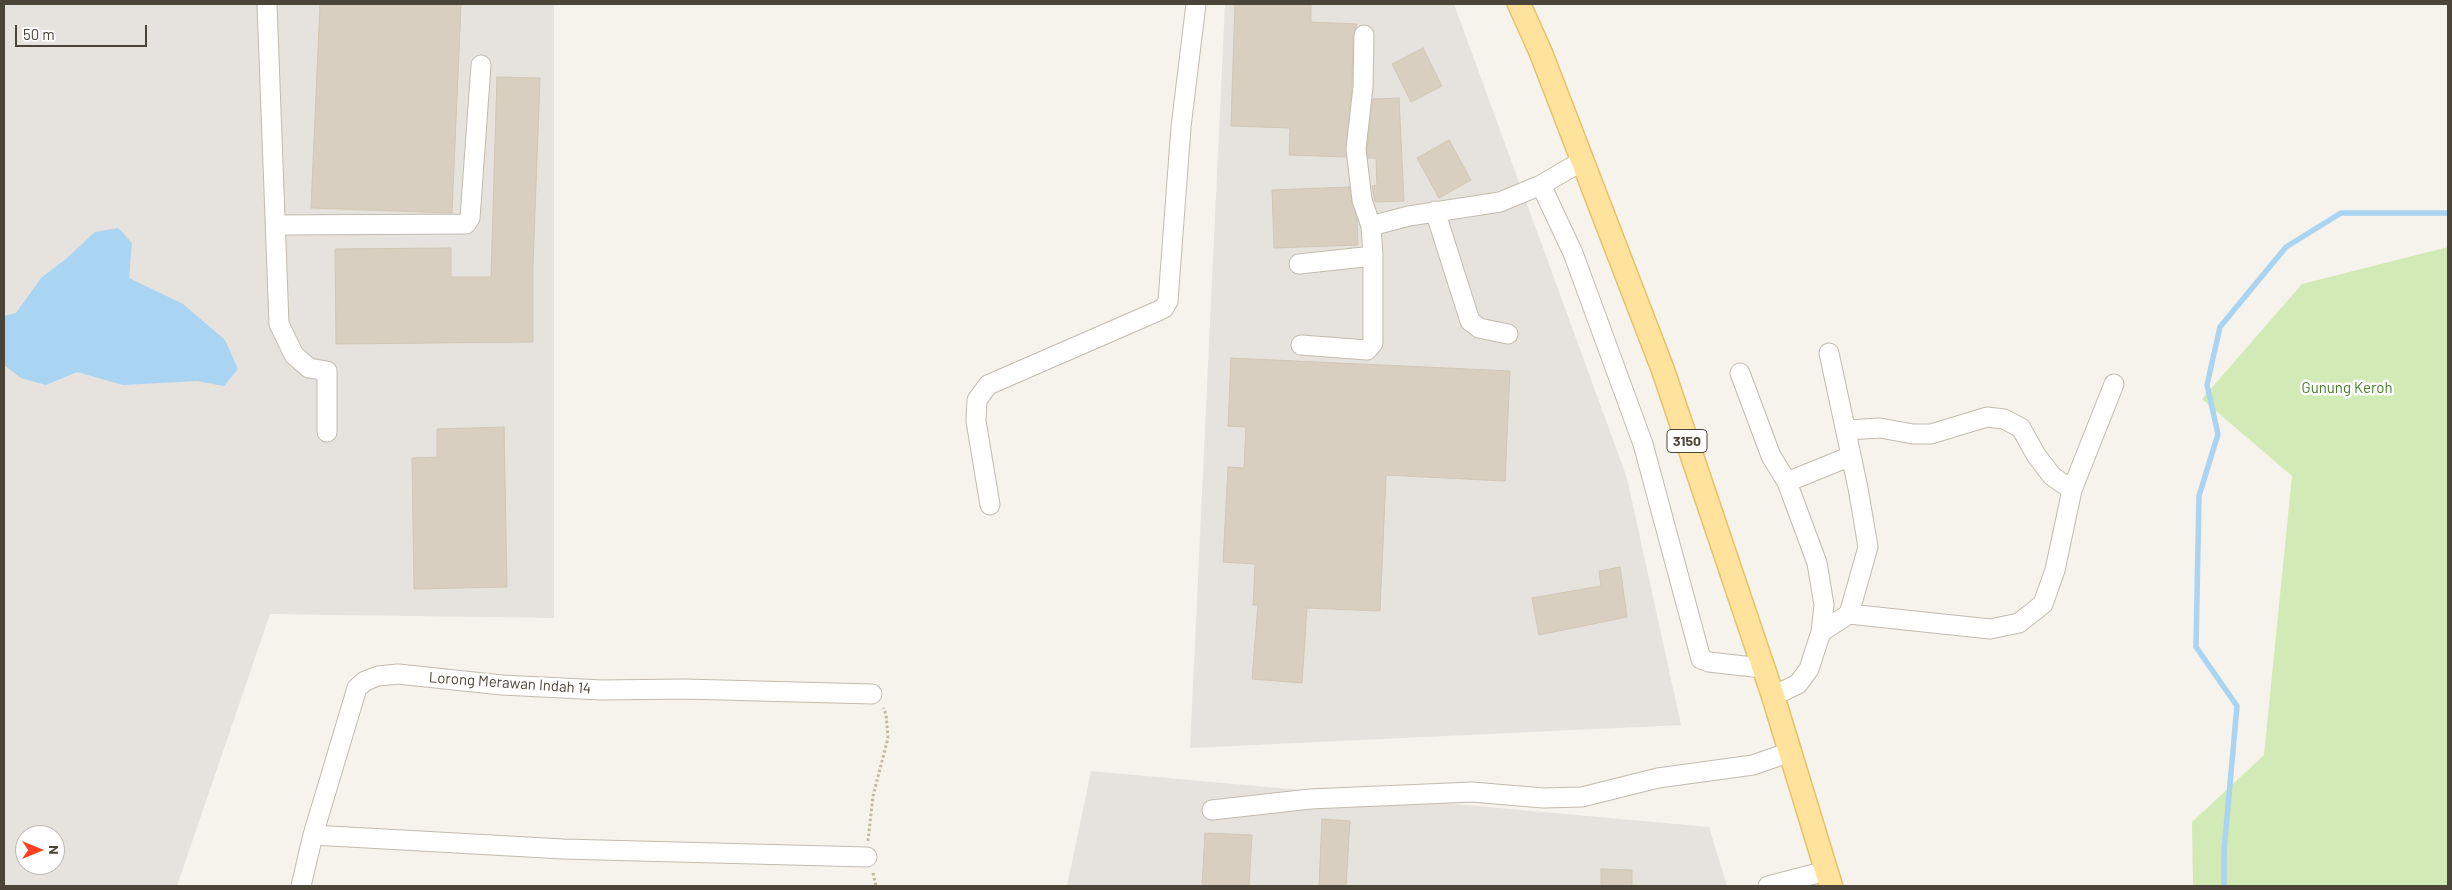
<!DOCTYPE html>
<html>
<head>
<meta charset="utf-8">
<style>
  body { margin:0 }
  #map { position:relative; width:2452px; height:890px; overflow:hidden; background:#f6f3ec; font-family:Barlow,sans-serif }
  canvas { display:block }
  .frame { position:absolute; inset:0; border:5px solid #4b4439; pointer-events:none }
  .north { position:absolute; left:15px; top:825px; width:50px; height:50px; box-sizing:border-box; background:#fff; border:1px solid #b7b4b0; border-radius:50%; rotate:90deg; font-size:14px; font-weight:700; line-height:20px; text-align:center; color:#4b4439 }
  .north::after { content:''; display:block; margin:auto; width:18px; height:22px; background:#fc3f1d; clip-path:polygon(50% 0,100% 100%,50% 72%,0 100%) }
  .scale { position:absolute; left:15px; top:25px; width:132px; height:22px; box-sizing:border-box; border:2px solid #4b4439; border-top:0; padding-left:6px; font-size:15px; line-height:18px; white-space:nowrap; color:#4b4439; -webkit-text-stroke:4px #fff; paint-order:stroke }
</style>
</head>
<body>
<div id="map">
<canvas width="2452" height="890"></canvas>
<div class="frame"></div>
<div class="north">N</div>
<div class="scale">50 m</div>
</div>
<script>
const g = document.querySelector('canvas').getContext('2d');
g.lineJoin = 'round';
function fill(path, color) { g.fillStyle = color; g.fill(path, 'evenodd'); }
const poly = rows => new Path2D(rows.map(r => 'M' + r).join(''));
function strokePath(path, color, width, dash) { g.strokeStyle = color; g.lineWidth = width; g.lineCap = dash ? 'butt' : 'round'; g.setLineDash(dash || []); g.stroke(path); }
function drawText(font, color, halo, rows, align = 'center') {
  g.font = font + ' Barlow,sans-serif'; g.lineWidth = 5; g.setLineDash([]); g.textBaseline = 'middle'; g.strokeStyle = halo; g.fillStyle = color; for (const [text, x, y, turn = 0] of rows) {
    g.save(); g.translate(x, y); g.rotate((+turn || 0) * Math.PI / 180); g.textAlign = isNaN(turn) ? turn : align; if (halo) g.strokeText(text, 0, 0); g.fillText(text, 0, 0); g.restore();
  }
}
fill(poly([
  [4,4,554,4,554,618,270,614,177,886,4,886],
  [25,835,55,835,55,865,25,865],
  [1225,4,1454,4,1627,478,1681,725,1190,748],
  [1091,771,1709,827,1727,886,1067,886]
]), '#e6e2dd');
fill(poly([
  [2448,247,2448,886,2193,886,2192,822,2264,755,2292,476,2202,399,2302,284]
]), '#d2eab5');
fill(poly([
  [118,228,132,243,129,278,183,304,225,340,238,369,224,386,197,381,123,385,77,372,46,385,21,378,4,365,4,316,16,313,41,278,66,259,95,232]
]), '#a9d4f2');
strokePath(poly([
  [2224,886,2224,851,2237,706,2196,647,2199,496,2218,434,2207,385,2220,327,2286,247,2341,213,2448,213]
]), '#a9d4f2', 5.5);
const building = poly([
  [320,4,461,4,452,213,311,208,320,4],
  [1235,4,1311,4,1311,22,1357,24,1353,35,1352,86,1346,157,1289,155,1290,128,1231,126,1235,4],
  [1423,48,1442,86,1411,102,1392,64,1423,48],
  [497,77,540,78,533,264,533,342,336,344,335,249,451,248,451,277,491,277,497,77],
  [1399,98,1404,201,1375,202,1372,186,1377,185,1376,158,1368,158,1367,149,1373,99,1399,98],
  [1449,140,1471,180,1439,198,1417,158,1449,140],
  [1349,187,1357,219,1358,245,1274,248,1272,190,1349,187],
  [1231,358,1510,371,1505,481,1386,475,1380,611,1307,608,1302,683,1252,679,1258,605,1253,605,1255,564,1223,562,1228,467,1244,468,1246,427,1228,426,1231,358],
  [504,427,507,587,414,589,412,458,437,457,437,429,504,427],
  [1620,567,1627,617,1539,635,1532,598,1601,586,1599,571,1620,567],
  [1322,819,1350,821,1346,886,1319,886,1322,819],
  [1205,833,1252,835,1249,886,1202,886,1205,833],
  [1601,869,1632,870,1632,886,1601,886,1601,869]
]);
fill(building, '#d8cfc1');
strokePath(building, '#d3c7b4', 1);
const minor = poly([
  [267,4,279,324,294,355,309,368,327,371,327,432],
  [1364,35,1363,87,1356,149,1362,200,1371,226],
  [1541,185,1573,253,1643,444,1701,659,1709,662,1762,668],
  [1435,211,1470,321,1479,328,1508,334],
  [277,225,466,224,470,218,481,65],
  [1299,264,1373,256,1371,226,1409,216,1500,202,1541,185,1582,161],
  [1301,345,1367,350,1373,343,1373,256],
  [1740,373,1771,456,1787,482,1817,563,1824,605,1821,632,1809,669,1798,684,1773,696],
  [1846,430,1880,428,1913,434,1931,434,1987,417,2004,419,2021,428,2036,455,2052,476,2072,490],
  [1787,482,1851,456],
  [990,505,976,421,977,400,988,385,1158,311,1164,308,1168,301,1181,127,1196,4],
  [1849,614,1990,629,2019,623,2043,604,2055,570,2072,490,2114,384],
  [1821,632,1849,614,1868,547,1858,488,1829,353],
  [1212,810,1310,799,1472,792,1543,798,1582,797,1658,778,1753,765,1790,752],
  [313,835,563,849,867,857],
  [301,886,313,835,357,688,365,681,378,676,398,674,502,685,602,690,684,689,872,694],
  [1768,886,1826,871]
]);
const major = poly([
  [1519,4,1541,53,1663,370,1773,696,1831,886]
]);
strokePath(minor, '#c2bbae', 21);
strokePath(major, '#e6c16a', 25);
strokePath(poly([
  [868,841,873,796,888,738,886,714,883,708],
  [873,873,876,886]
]), '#c4b79f', 3, [2.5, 2.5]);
strokePath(minor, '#fff', 19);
strokePath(major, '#ffe39c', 22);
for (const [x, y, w] of [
  [1687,441,40]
]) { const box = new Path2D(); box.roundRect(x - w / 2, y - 11.5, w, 23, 4); g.fillStyle = '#fff'; g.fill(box); strokePath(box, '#4b4439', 1); }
drawText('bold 14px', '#4b4439', null, [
  ["3150",1687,441]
]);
drawText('15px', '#4a7f2a', '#fff', [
  ["Gunung Keroh",2347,388]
]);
drawText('15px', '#4b4439', '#fff', [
  ["Lorong Merawan Indah 14",510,683,4]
]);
</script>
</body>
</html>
